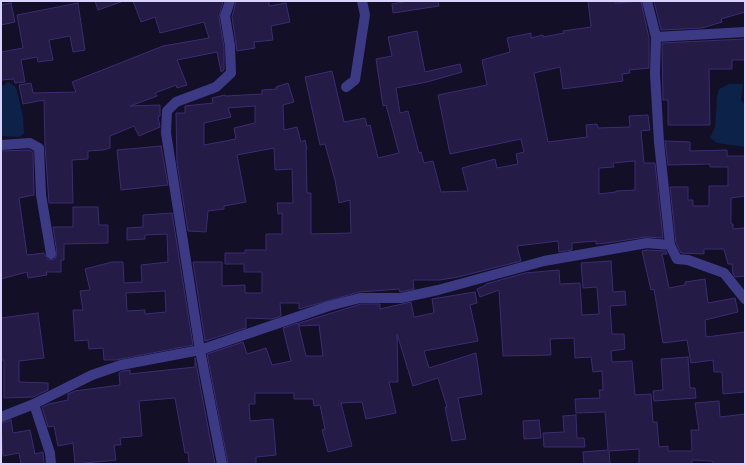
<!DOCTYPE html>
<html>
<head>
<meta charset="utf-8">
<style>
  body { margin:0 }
  #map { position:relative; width:746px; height:465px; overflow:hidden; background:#130f26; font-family:"PT Sans Narrow",sans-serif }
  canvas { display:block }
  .frame { position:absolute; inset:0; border:2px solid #d9d4ff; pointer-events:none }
</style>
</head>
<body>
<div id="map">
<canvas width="746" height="465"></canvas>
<div class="frame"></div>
</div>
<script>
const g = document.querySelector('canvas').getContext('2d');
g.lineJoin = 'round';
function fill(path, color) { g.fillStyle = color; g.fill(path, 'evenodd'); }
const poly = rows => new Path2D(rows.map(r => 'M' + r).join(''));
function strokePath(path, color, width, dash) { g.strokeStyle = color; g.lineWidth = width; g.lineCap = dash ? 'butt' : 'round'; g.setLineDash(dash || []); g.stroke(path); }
fill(poly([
  [8,82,15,86,17,91,23,117,24,134,19,137,1,136,1,87],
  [729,84,743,84,741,100,745,105,745,147,717,143,710,138,715,127,717,96,719,89]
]), '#0c2248');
const building = poly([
  [95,1,121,1,121,2,98,10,95,1],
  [133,1,223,1,219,17,224,47,224,70,221,72,217,52,177,60,187,85,177,88,176,85,155,93,157,96,130,106,160,105,160,116,158,117,160,127,139,136,134,126,110,136,110,148,103,150,88,151,88,159,72,160,73,203,49,203,45,145,44,100,23,104,19,85,31,83,33,93,76,92,72,82,163,46,209,38,204,22,160,33,155,17,141,22,133,1],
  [236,1,269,1,269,6,286,3,290,22,271,26,273,40,254,42,255,48,237,51,232,17,236,1],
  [408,1,438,1,439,6,393,13,392,4,408,1],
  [588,1,615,1,615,3,641,1,649,38,649,68,629,70,630,73,622,74,623,81,563,89,560,67,534,73,548,142,587,137,586,125,597,124,598,128,630,127,629,116,648,115,650,130,641,131,644,163,655,163,663,238,646,237,607,243,596,244,596,241,572,243,572,250,559,252,558,241,517,246,521,261,458,277,440,280,413,280,414,289,400,292,399,289,359,292,299,309,299,303,280,303,281,316,272,319,246,318,246,328,205,341,193,262,222,262,222,286,245,285,245,293,262,293,262,272,244,272,244,264,225,264,225,253,245,253,245,250,266,250,266,234,282,234,282,213,278,214,277,203,293,203,292,169,275,170,274,148,237,155,246,202,224,206,224,209,208,211,206,232,188,231,177,163,176,113,185,113,185,106,213,103,212,98,225,95,226,96,262,94,262,90,277,89,276,87,288,83,294,102,283,105,284,130,297,127,301,142,305,140,307,149,306,149,307,193,311,193,311,234,351,233,350,200,339,203,335,180,325,144,320,145,305,77,332,71,344,122,365,118,367,126,370,125,378,158,399,153,386,105,383,106,376,59,392,56,388,37,417,31,425,72,460,64,462,72,427,82,396,88,400,113,408,111,419,153,421,152,424,163,433,161,441,192,468,191,462,168,495,159,497,168,518,164,516,154,524,152,521,139,450,154,438,95,487,85,482,60,510,52,507,38,531,33,531,38,543,35,543,37,564,33,563,31,591,27,588,1],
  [255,106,255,123,234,128,236,139,204,145,204,123,231,117,228,108,255,106],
  [635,161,635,190,616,191,616,192,599,194,599,168,614,167,613,163,635,161],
  [654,1,745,1,745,12,721,19,722,22,702,28,661,30,654,1],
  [11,3,15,22,1,25,1,5,11,3],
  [78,3,85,50,73,52,70,36,49,40,53,60,38,62,37,57,21,60,25,82,15,83,14,79,1,80,1,52,23,48,17,15,78,3],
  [745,39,745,60,732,60,732,69,709,69,710,125,668,125,668,100,663,100,662,43,745,39],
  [665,141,690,142,690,151,727,150,727,156,745,156,745,196,731,198,731,224,733,224,733,229,745,228,745,276,735,277,733,274,732,264,728,264,724,249,704,249,704,254,681,253,676,243,670,187,688,187,688,200,693,200,693,206,709,206,709,186,728,186,728,167,710,167,710,164,668,165,665,141],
  [161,146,168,185,121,190,117,150,161,146],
  [29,150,33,152,34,195,19,198,27,255,44,253,48,260,55,259,57,253,53,227,73,227,73,207,98,207,99,225,108,225,108,243,64,244,64,260,61,260,61,272,46,272,47,275,28,278,27,272,1,279,1,151,29,150],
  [172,213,193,345,116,360,104,360,103,348,89,349,88,340,75,341,73,310,83,310,80,291,90,290,85,269,112,262,123,262,124,283,142,282,141,265,168,262,167,234,145,235,145,239,127,240,127,228,143,227,143,215,172,213],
  [165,291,166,312,145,314,145,310,127,311,126,293,165,291],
  [647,250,666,251,667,254,662,254,669,288,685,285,685,282,705,279,708,303,735,298,738,312,705,320,706,337,745,332,745,392,723,394,722,372,714,372,713,360,691,363,687,340,663,343,654,289,651,290,642,251,647,250],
  [611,261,613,292,625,291,626,305,610,306,612,334,624,334,625,349,611,351,612,362,632,361,635,395,651,394,653,422,657,422,659,447,668,446,668,451,692,451,691,430,699,430,695,403,719,401,720,417,745,414,745,464,714,464,712,461,692,460,692,464,639,464,639,449,609,451,610,464,584,464,583,452,608,450,605,412,576,413,575,399,600,398,599,390,603,390,602,371,593,372,591,357,575,358,574,338,550,339,551,355,503,356,499,290,480,297,477,289,486,285,486,284,525,273,559,270,560,284,580,283,582,315,599,314,597,287,583,288,581,263,611,261],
  [475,292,477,303,470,305,478,341,424,351,429,368,476,353,482,394,458,398,466,439,452,441,445,407,447,407,438,378,413,386,397,334,398,382,389,382,396,413,366,419,362,402,341,403,352,446,328,452,322,430,325,429,320,405,314,406,313,399,294,399,294,393,255,393,255,404,249,404,250,421,273,419,276,455,256,457,256,464,228,464,207,354,243,342,247,354,266,348,272,365,291,361,283,328,298,323,306,356,323,356,319,325,299,326,299,323,361,304,380,304,380,309,411,302,414,317,434,313,432,299,475,292],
  [38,313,44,358,19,361,19,382,48,383,48,390,33,397,4,398,4,360,1,360,1,318,38,313],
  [688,357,690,388,695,388,696,398,654,401,653,391,663,390,661,359,688,357],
  [195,358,215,464,189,464,188,452,185,453,175,398,139,401,142,436,120,438,121,445,114,445,116,460,75,464,73,443,58,446,54,426,48,427,42,407,49,404,68,400,68,394,75,391,120,385,119,373,123,371,130,370,130,374,195,367,195,358],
  [576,415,577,438,584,438,585,447,544,447,543,433,564,432,563,416,576,415],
  [11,420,13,433,30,430,35,454,43,452,44,464,21,464,19,453,3,456,1,423,11,420],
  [539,420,541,438,524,439,523,421,539,420]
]);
fill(building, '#241b47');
strokePath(building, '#3b2d73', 1);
strokePath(poly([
  [647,1,656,37,655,74,659,142,670,245,677,259,688,260,724,273,745,299],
  [656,37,745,32],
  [346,87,355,80,365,15,362,1],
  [1,145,30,143,39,148,41,195,51,254],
  [34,404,50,453,51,464],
  [1,417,34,404,92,375,121,365,200,350,329,306,360,298,401,298,438,290,544,261,647,243,670,245],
  [222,464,200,350,166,133,167,111,176,102,216,87,231,73,230,46,225,16,230,1]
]), '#3d3a85', 10);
</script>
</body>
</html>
